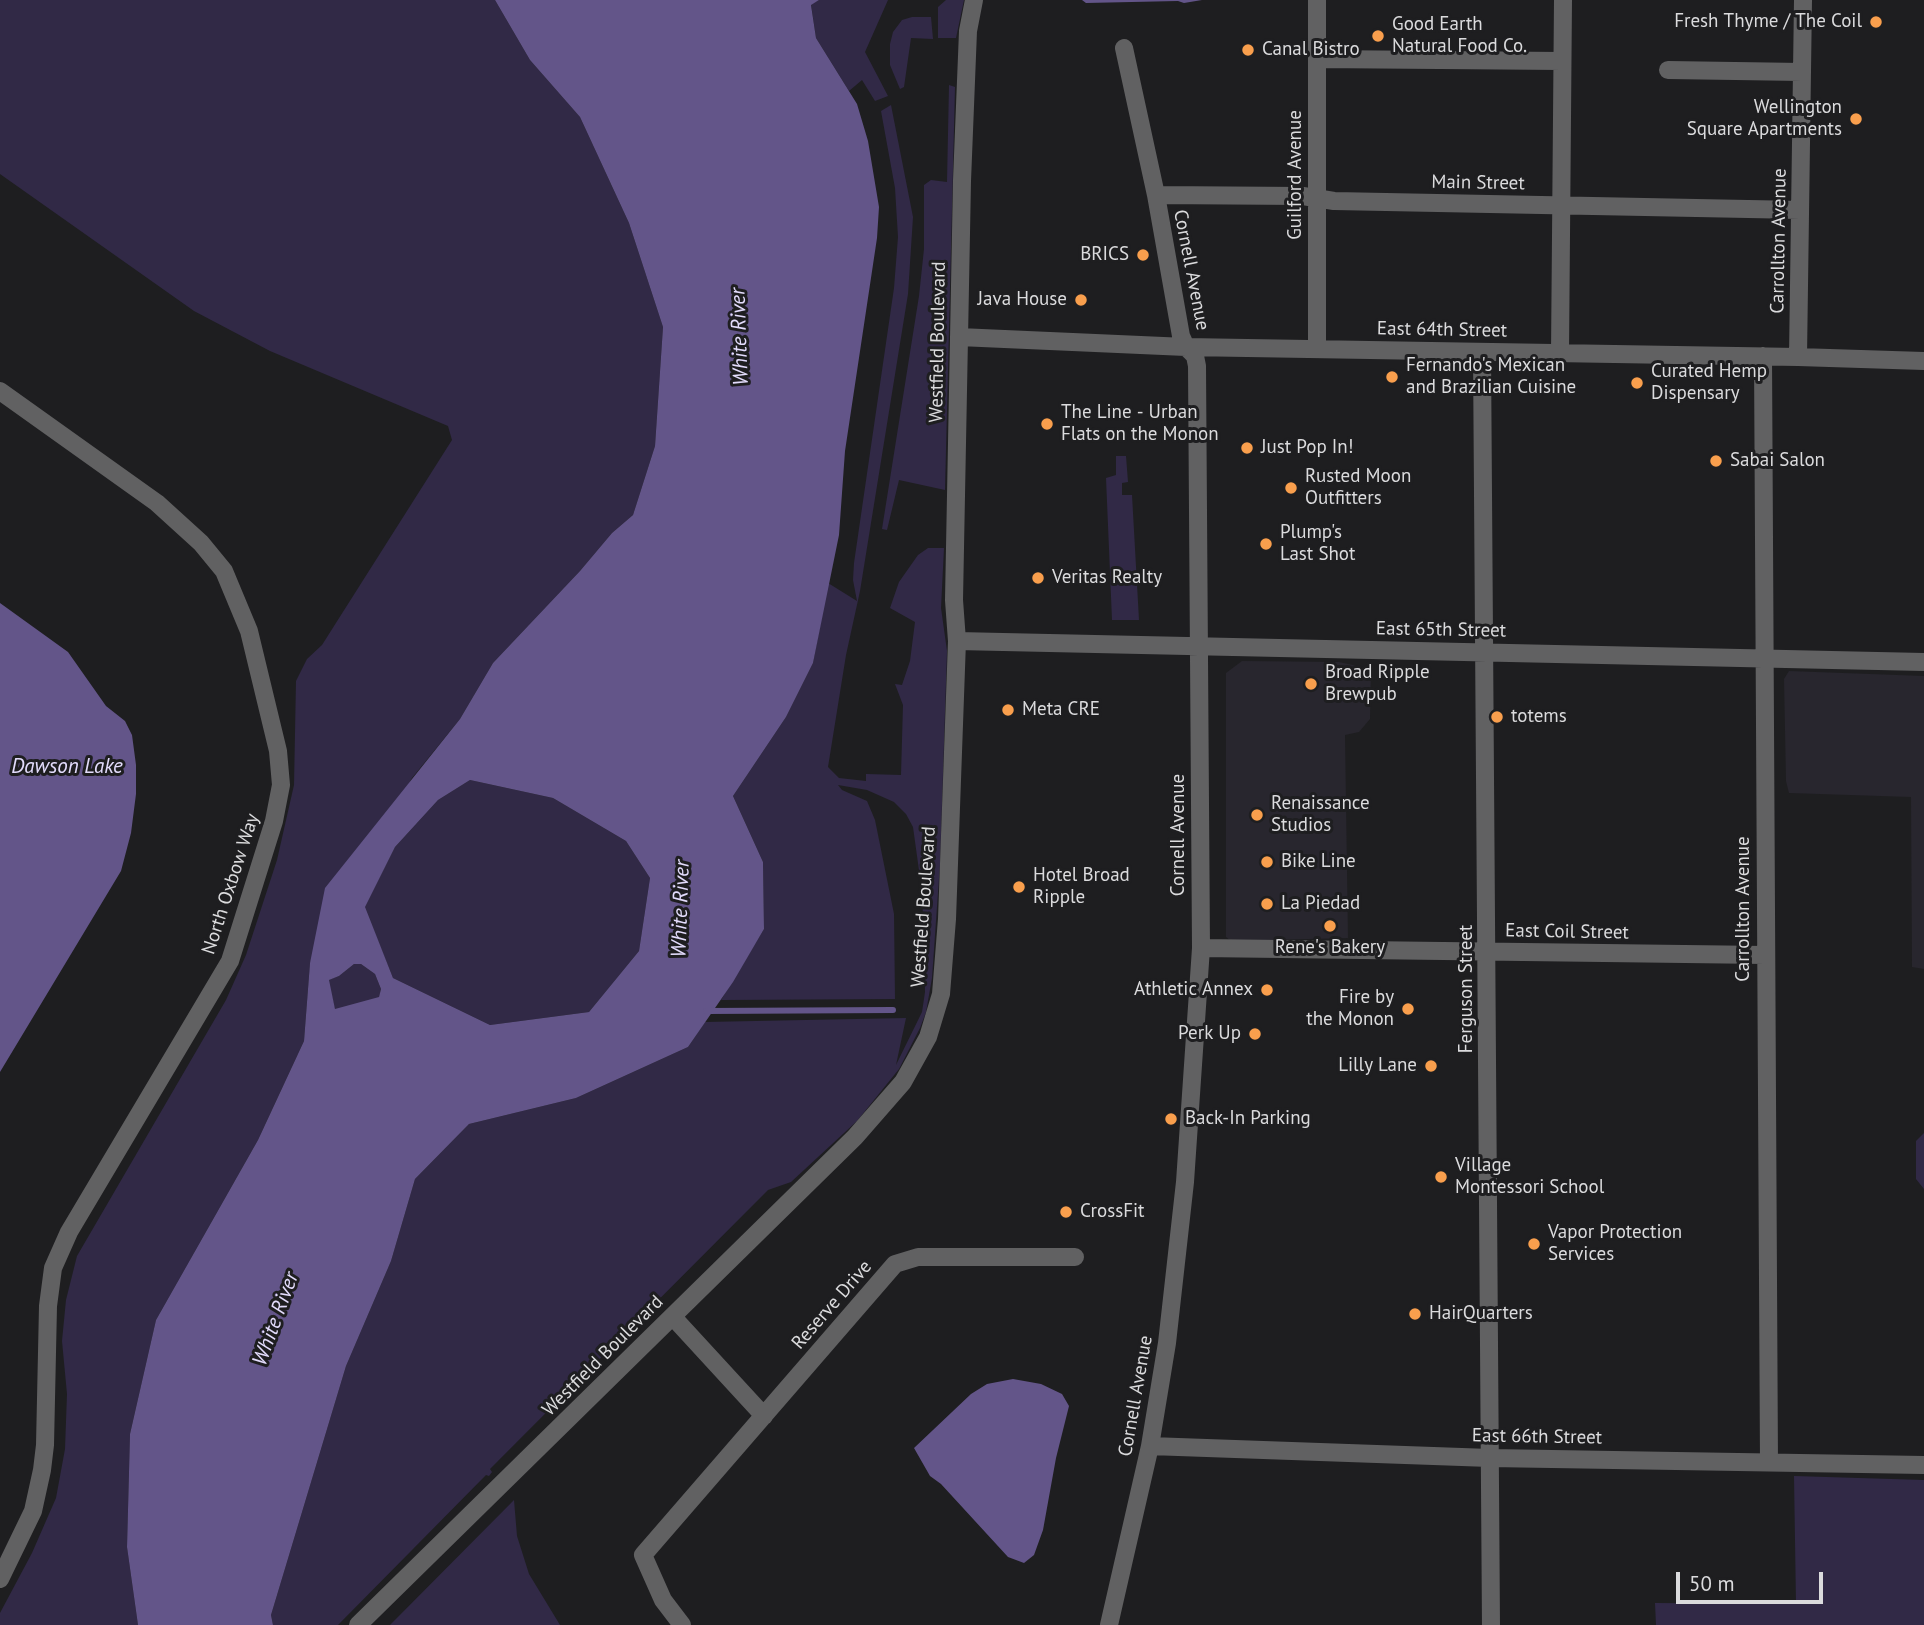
<!DOCTYPE html>
<html>
<head>
<meta charset="utf-8">
<style>
  body { margin:0 }
  #map { position:relative; width:1924px; height:1625px; overflow:hidden; background:#1e1e20; font-family:"PT Sans",sans-serif }
  canvas { display:block }
  .scale { position:absolute; left:1676px; top:1572px; width:147px; height:32px; box-sizing:border-box; border:4px solid #dbdbdd; border-top:0; padding-left:9px; font-size:21px; line-height:24px; white-space:nowrap; color:#dbdbdd; -webkit-text-stroke:5px #1e1e20; paint-order:stroke }
</style>
</head>
<body>
<div id="map">
<canvas width="1924" height="1625"></canvas>
<div class="scale">50 m</div>
</div>
<script>
const g = document.querySelector('canvas').getContext('2d');
g.lineJoin = 'round';
function fill(path, color) { g.fillStyle = color; g.fill(path, 'evenodd'); }
const poly = rows => new Path2D(rows.map(r => 'M' + r).join(''));
function strokePath(path, color, width, dash) { g.strokeStyle = color; g.lineWidth = width; g.lineCap = dash ? 'butt' : 'round'; g.setLineDash(dash || []); g.stroke(path); }
function drawText(font, color, halo, rows, align = 'center') {
  g.font = font + ' "PT Sans",sans-serif'; g.lineWidth = 6; g.setLineDash([]); g.textBaseline = 'middle'; g.strokeStyle = halo; g.fillStyle = color; for (const [text, x, y, turn = 0] of rows) {
    g.save(); g.translate(x, y); g.rotate((+turn || 0) * Math.PI / 180); g.textAlign = isNaN(turn) ? turn : align; if (halo) g.strokeText(text, 0, 0); g.fillText(text, 0, 0); g.restore();
  }
}
fill(poly([
  [1242,661,1339,662,1371,669,1370,719,1359,732,1345,735,1348,938,1231,941,1226,937,1226,673],
  [1789,671,1924,676,1924,969,1912,967,1911,797,1789,793,1786,781,1784,679]
]), '#28262e');
fill(poly([
  [0,0,495,0,530,60,580,117,629,223,663,327,655,446,633,515,612,533,580,571,493,663,460,719,412,778,310,963,304,1041,258,1140,156,1320,130,1434,127,1547,138,1625,0,1625,0,1613,32,1553,56,1498,65,1449,67,1394,62,1341,66,1300,77,1256,226,1000,246,955,277,860,294,785,296,681,307,659,322,645,452,440,448,426,270,351,194,311,0,174],
  [819,0,888,0,865,52,888,96,875,101,862,80,849,91,816,38,811,4],
  [946,0,964,0,956,38,938,38,938,7],
  [912,17,931,17,933,39,911,38,904,87,900,89,890,65,890,44,893,32,902,20],
  [949,85,955,87,945,490,899,480,887,530,882,529,919,296,924,249,924,185,931,180,947,182],
  [891,105,913,217,908,294,860,591,846,655,828,767,839,778,866,781,866,774,901,775,903,705,895,684,902,685,910,661,915,622,890,608,899,582,918,555,928,548,944,548,941,608,947,651,940,864,932,978,926,1012,920,1028,899,1069,857,1121,791,1182,768,1190,490,1469,492,1472,489,1476,486,1475,338,1625,273,1625,271,1615,346,1366,391,1261,415,1179,469,1124,576,1098,688,1047,705,1022,906,1018,896,1065,922,1012,925,992,924,943,922,892,913,827,906,814,894,802,867,790,838,785,842,790,867,801,875,820,894,914,895,999,721,1000,764,929,763,862,733,796,786,717,813,663,828,583,857,601,853,580,854,563,894,288,898,237,895,188,881,111],
  [1116,456,1126,456,1128,482,1122,483,1122,495,1132,495,1139,620,1112,620,1106,478,1116,475],
  [470,780,553,798,626,841,650,878,639,951,589,1012,490,1025,393,978,364,907,395,847,438,800],
  [354,964,361,964,375,974,381,989,379,998,335,1010,328,980,339,976],
  [1924,1133,1924,1189,1916,1179,1916,1141],
  [1794,1476,1924,1480,1924,1625,1656,1625,1655,1603,1796,1604],
  [514,1500,517,1536,529,1574,560,1625,390,1625]
]), '#312946');
fill(poly([
  [495,0,819,0,811,5,816,38,857,104,868,141,879,207,877,238,845,451,839,535,813,663,786,717,733,796,763,862,764,929,733,982,688,1047,576,1098,469,1124,415,1179,391,1261,346,1366,271,1615,273,1625,138,1625,127,1547,130,1434,156,1320,258,1140,304,1041,310,963,325,888,460,719,493,663,580,571,612,533,633,515,655,446,663,327,629,223,580,117,530,60],
  [470,780,553,798,626,841,650,878,639,951,589,1012,490,1025,393,978,365,907,395,847,438,800],
  [354,964,361,964,375,974,381,989,379,997,335,1009,329,980,339,976],
  [1082,0,1202,0,1184,3,1178,1,1086,3],
  [0,603,68,652,106,706,125,721,132,735,136,765,136,794,131,833,121,871,0,1072],
  [1013,1379,1041,1384,1062,1394,1069,1406,1056,1458,1043,1530,1034,1555,1024,1563,1008,1557,941,1484,930,1476,914,1448,971,1394,987,1384]
]), '#635589');
strokePath(poly([
  [706,1011,893,1010]
]), '#635589', 6);
strokePath(poly([
  [1317,0,1317,349],
  [1317,59,1562,61],
  [1668,70,1802,72],
  [1156,195,1303,196,1334,201,1800,210],
  [959,337,1186,347,1798,357,1924,361],
  [1482,352,1491,1625],
  [1560,353,1563,0],
  [1763,356,1769,1461],
  [1798,357,1803,0],
  [0,391,157,503,201,543,224,571,249,631,278,751,281,785,274,821,230,961,69,1232,53,1268,48,1306,45,1445,42,1470,33,1511,0,1579],
  [957,641,1924,662],
  [1201,948,1765,955],
  [673,1317,764,1416],
  [1150,1446,1490,1458,1924,1465],
  [358,1625,855,1137,903,1082,928,1037,941,994,947,919,957,641,954,600,962,181,968,31,974,0],
  [682,1625,663,1600,643,1555,895,1264,918,1257,1075,1257],
  [1109,1625,1150,1446,1167,1343,1185,1182,1201,948,1197,366,1195,356,1186,347,1181,336,1156,195,1124,48]
]), '#616162', 18);
for (const [x, y, r, color] of [
  [1876,22,7,"#f99f4d"],
  [1378,36,7,"#f99f4d"],
  [1248,50,7,"#f99f4d"],
  [1856,119,7,"#f99f4d"],
  [1143,255,7,"#f99f4d"],
  [1081,300,7,"#f99f4d"],
  [1392,377,7,"#f99f4d"],
  [1637,383,7,"#f99f4d"],
  [1047,424,7,"#f99f4d"],
  [1247,448,7,"#f99f4d"],
  [1716,461,7,"#f99f4d"],
  [1291,488,7,"#f99f4d"],
  [1266,544,7,"#f99f4d"],
  [1038,578,7,"#f99f4d"],
  [1311,684,7,"#f99f4d"],
  [1008,710,7,"#f99f4d"],
  [1497,717,7,"#f99f4d"],
  [1257,815,7,"#f99f4d"],
  [1267,862,7,"#f99f4d"],
  [1019,887,7,"#f99f4d"],
  [1267,904,7,"#f99f4d"],
  [1330,926,7,"#f99f4d"],
  [1267,990,7,"#f99f4d"],
  [1408,1009,7,"#f99f4d"],
  [1255,1034,7,"#f99f4d"],
  [1431,1066,7,"#f99f4d"],
  [1171,1119,7,"#f99f4d"],
  [1441,1177,7,"#f99f4d"],
  [1066,1212,7,"#f99f4d"],
  [1534,1244,7,"#f99f4d"],
  [1415,1314,7,"#f99f4d"]
]) { const dot = new Path2D(); dot.arc(x, y, r, 0, 2 * Math.PI); g.fillStyle = color; g.fill(dot); strokePath(dot, '#1e1e20', 2.5); }
drawText('19px', '#dbdbdd', '#1e1e20', [
  ["Fresh Thyme / The Coil",1862,22,"right"],
  ["Good Earth",1392,25],
  ["Natural Food Co.",1392,47],
  ["Canal Bistro",1262,50],
  ["Wellington",1842,108,"right"],
  ["Square Apartments",1842,130,"right"],
  ["BRICS",1129,255,"right"],
  ["Java House",1067,300,"right"],
  ["Fernando's Mexican",1406,366],
  ["and Brazilian Cuisine",1406,388],
  ["Curated Hemp",1651,372],
  ["Dispensary",1651,394],
  ["The Line - Urban",1061,413],
  ["Flats on the Monon",1061,435],
  ["Just Pop In!",1261,448],
  ["Sabai Salon",1730,461],
  ["Rusted Moon",1305,477],
  ["Outfitters",1305,499],
  ["Plump's",1280,533],
  ["Last Shot",1280,555],
  ["Veritas Realty",1052,578],
  ["Broad Ripple",1325,673],
  ["Brewpub",1325,695],
  ["Meta CRE",1022,710],
  ["totems",1511,717],
  ["Renaissance",1271,804],
  ["Studios",1271,826],
  ["Bike Line",1281,862],
  ["Hotel Broad",1033,876],
  ["Ripple",1033,898],
  ["La Piedad",1281,904],
  ["Rene's Bakery",1330,948,"center"],
  ["Athletic Annex",1253,990,"right"],
  ["Fire by",1394,998,"right"],
  ["the Monon",1394,1020,"right"],
  ["Perk Up",1241,1034,"right"],
  ["Lilly Lane",1417,1066,"right"],
  ["Back-In Parking",1185,1119],
  ["Village",1455,1166],
  ["Montessori School",1455,1188],
  ["CrossFit",1080,1212],
  ["Vapor Protection",1548,1233],
  ["Services",1548,1255],
  ["HairQuarters",1429,1314]
], 'left');
drawText('19px', '#dbdbdd', '#1e1e20', [
  ["Guilford Avenue",1296,175,-90],
  ["Main Street",1478,183,1],
  ["Carrollton Avenue",1779,241,-89],
  ["Cornell Avenue",1191,270,79],
  ["East 64th Street",1442,330,1],
  ["Westfield Boulevard",938,342,-89],
  ["East 65th Street",1441,630,1],
  ["Cornell Avenue",1179,835,-90],
  ["North Oxbow Way",231,884,-72],
  ["Westfield Boulevard",924,907,-86],
  ["Carrollton Avenue",1744,909,-90],
  ["East Coil Street",1567,932,1],
  ["Ferguson Street",1467,989,-90],
  ["Reserve Drive",832,1305,-49],
  ["Westfield Boulevard",603,1356,-45],
  ["Cornell Avenue",1136,1396,-80],
  ["East 66th Street",1537,1437,1]
]);
drawText('italic 21px', '#e3dcfc', '#1e1e20', [
  ["White River",740,337,-92],
  ["Dawson Lake",67,767],
  ["White River",681,909,-88],
  ["White River",276,1319,-70]
]);
</script>
</body>
</html>
